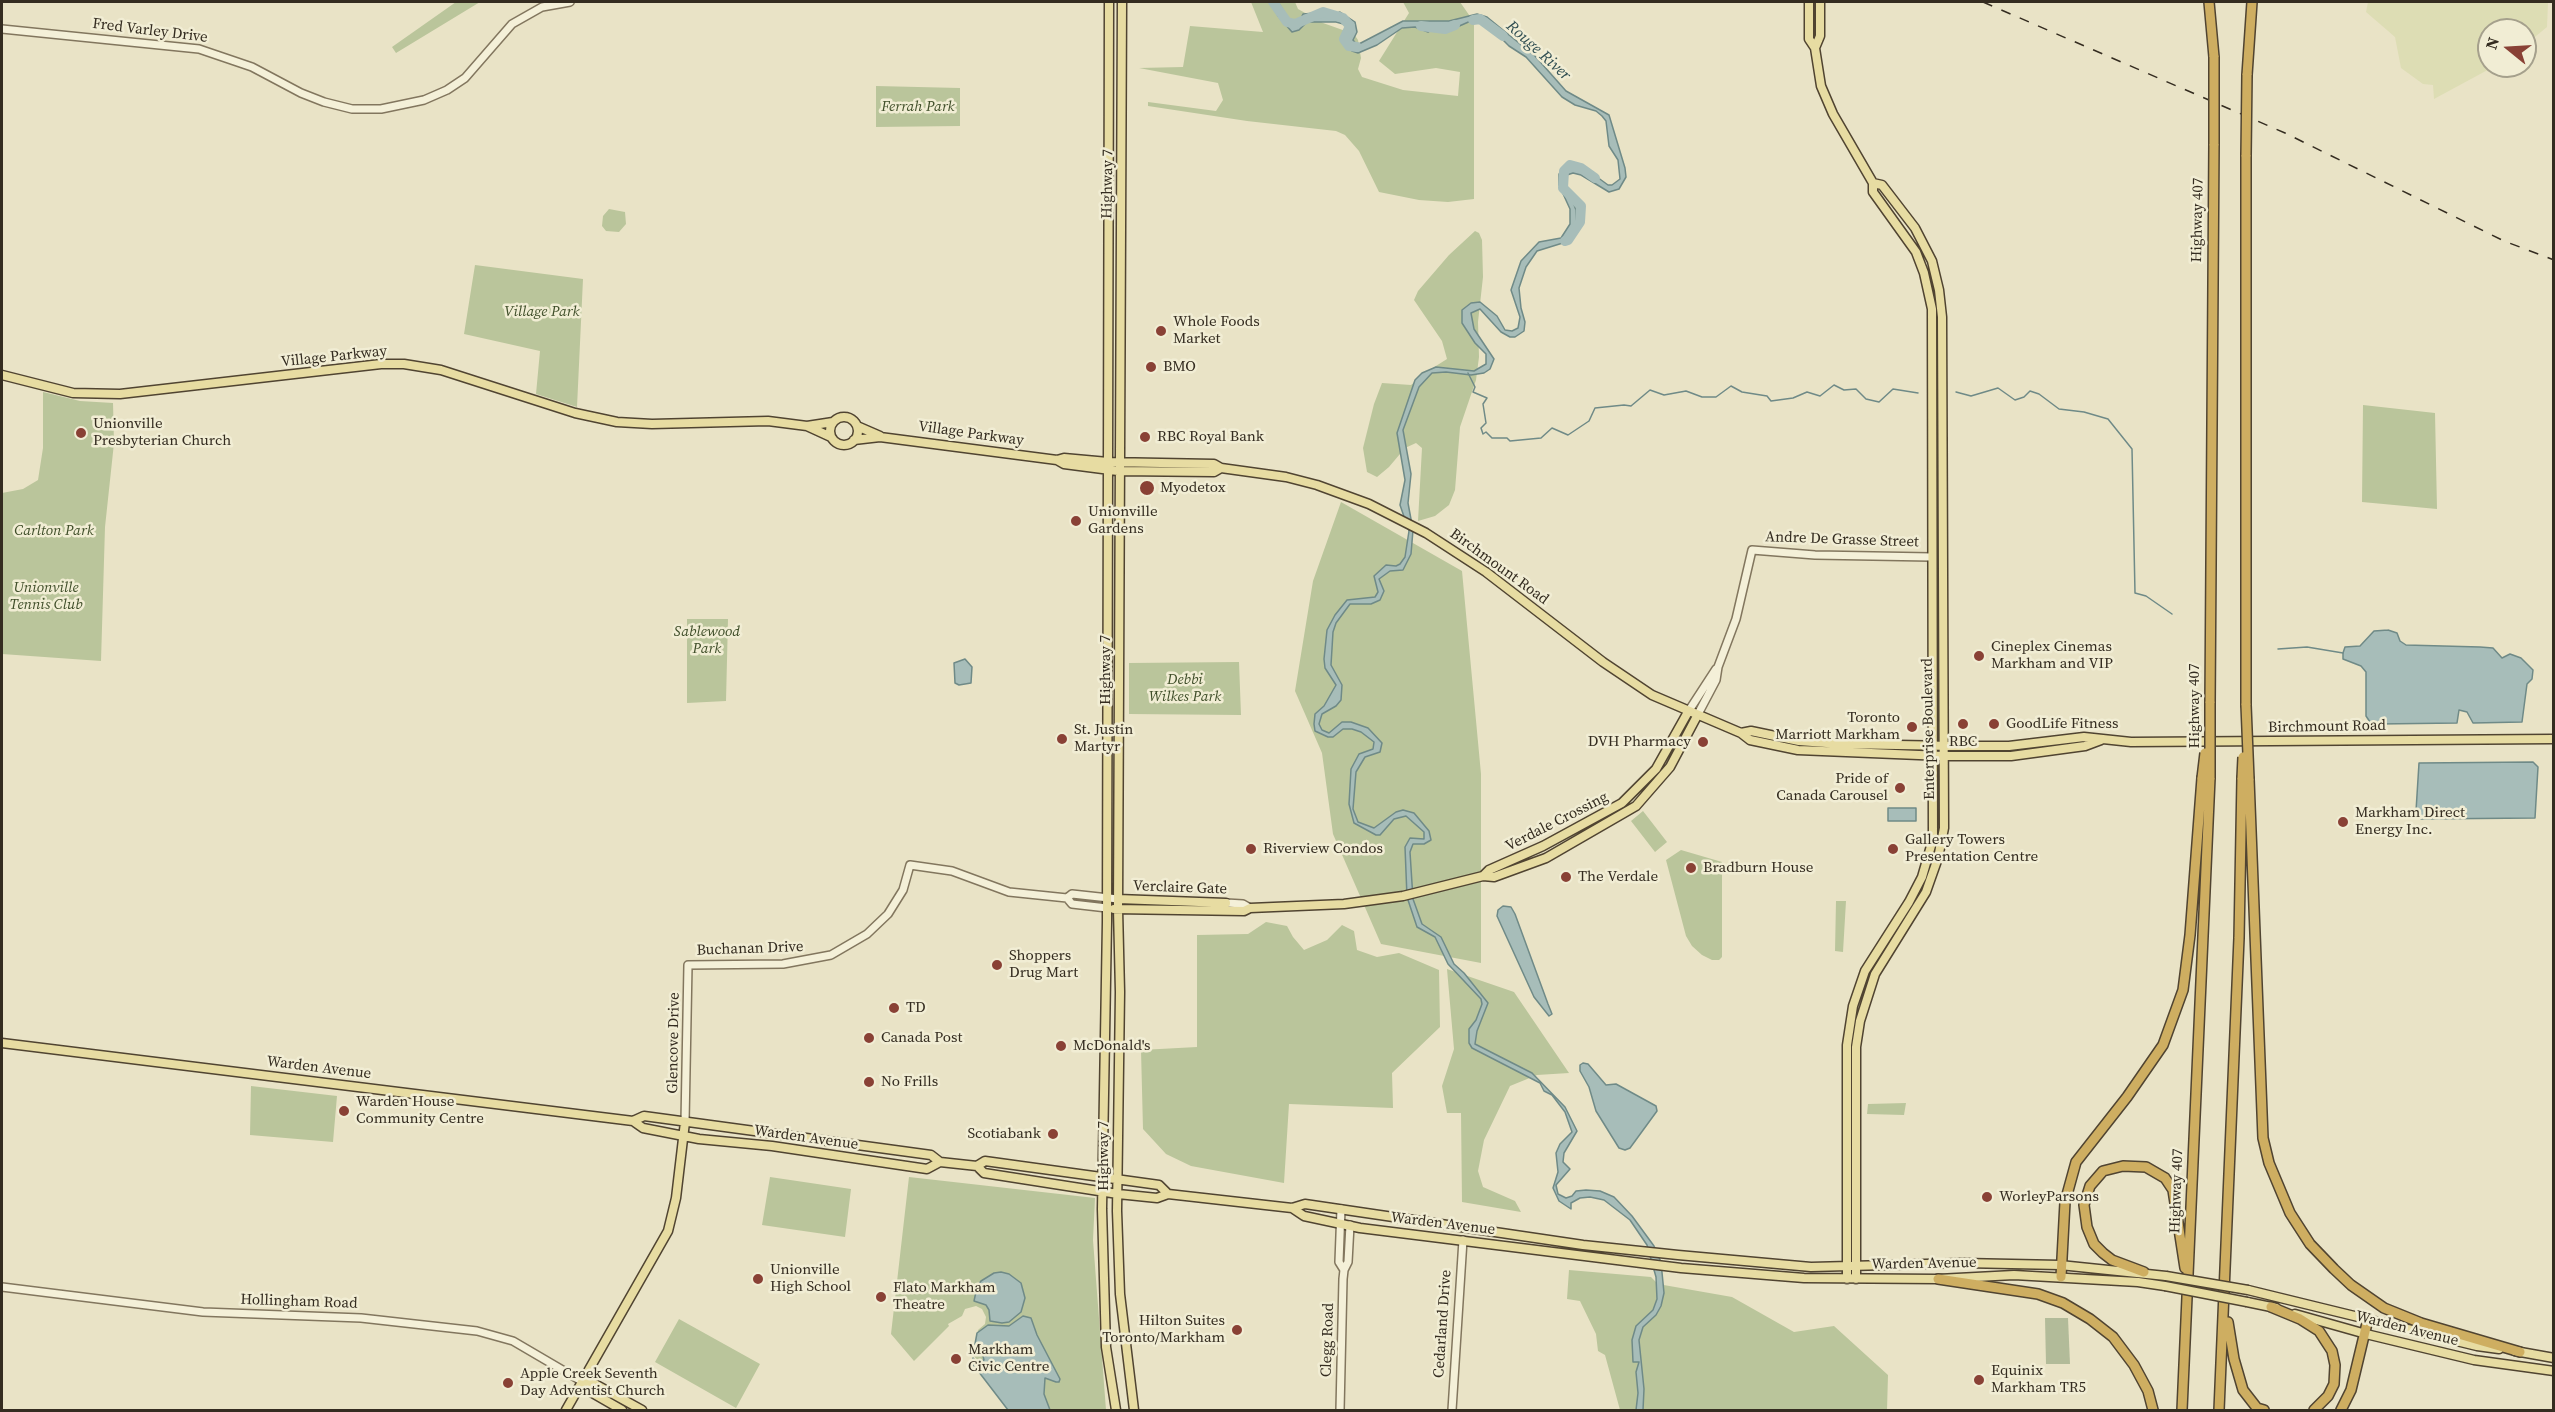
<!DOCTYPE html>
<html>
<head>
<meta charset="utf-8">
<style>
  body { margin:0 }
  #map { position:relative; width:2555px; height:1412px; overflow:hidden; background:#e9e3c6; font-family:"Source Serif 4",serif }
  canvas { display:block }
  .frame { position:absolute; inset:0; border:3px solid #342c20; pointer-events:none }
  .north { position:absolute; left:2477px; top:18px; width:60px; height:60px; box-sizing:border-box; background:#f1edd4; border:2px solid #a5a08c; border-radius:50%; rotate:288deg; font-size:16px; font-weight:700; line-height:24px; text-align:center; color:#342c20 }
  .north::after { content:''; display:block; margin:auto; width:21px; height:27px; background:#894135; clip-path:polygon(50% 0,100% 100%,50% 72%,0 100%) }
</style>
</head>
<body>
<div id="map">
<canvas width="2555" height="1412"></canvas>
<div class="frame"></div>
<div class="north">N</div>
</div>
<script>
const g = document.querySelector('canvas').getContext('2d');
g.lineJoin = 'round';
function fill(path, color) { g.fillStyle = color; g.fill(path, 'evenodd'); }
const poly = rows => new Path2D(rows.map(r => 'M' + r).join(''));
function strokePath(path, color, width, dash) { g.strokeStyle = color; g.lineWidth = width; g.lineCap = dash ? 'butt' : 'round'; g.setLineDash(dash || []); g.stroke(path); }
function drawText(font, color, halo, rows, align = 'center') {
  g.font = font + ' "Source Serif 4",serif'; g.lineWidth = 5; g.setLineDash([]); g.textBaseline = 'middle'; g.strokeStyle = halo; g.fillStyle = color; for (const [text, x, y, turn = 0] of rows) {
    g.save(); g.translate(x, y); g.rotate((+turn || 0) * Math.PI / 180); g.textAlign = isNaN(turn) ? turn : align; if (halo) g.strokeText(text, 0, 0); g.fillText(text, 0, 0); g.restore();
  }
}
fill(poly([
  [2368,2,2548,2,2547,27,2525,45,2525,30,2489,30,2489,66,2495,66,2434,99,2433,85,2423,84,2401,68,2395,37,2366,12]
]), '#ddddb4');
fill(poly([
  [456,2,480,2,396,53,392,47],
  [1251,2,1295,2,1298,9,1323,23,1354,34,1358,40,1361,58,1358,69,1362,77,1403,90,1458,96,1460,72,1436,68,1395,74,1379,61,1409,13,1403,2,1460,2,1474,22,1474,199,1448,202,1419,200,1379,192,1359,151,1345,135,1336,131,1247,121,1148,106,1148,102,1216,111,1223,100,1218,83,1139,68,1183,67,1190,26,1263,32],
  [876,86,960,88,960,126,876,127],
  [609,209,625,212,626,224,619,232,606,231,602,226,603,216],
  [1475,231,1479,233,1482,240,1483,277,1478,322,1479,357,1476,380,1460,427,1455,490,1449,505,1435,516,1418,521,1422,448,1416,443,1405,448,1389,467,1377,477,1367,472,1363,448,1374,404,1382,383,1411,385,1428,371,1447,359,1442,341,1414,300,1418,291,1449,255],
  [475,265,583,279,577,407,536,394,540,351,464,334],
  [43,392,80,401,113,403,114,443,105,527,101,661,2,654,2,493,23,489,38,480,43,448],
  [2363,405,2435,413,2437,509,2362,502],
  [1341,502,1462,571,1481,774,1481,963,1381,944,1333,834,1322,753,1295,691,1313,581],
  [687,619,728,619,726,701,687,703],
  [1239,662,1241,715,1129,714,1129,663],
  [1643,811,1667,842,1655,852,1631,821],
  [1681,850,1722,862,1722,957,1719,960,1712,960,1702,955,1692,946,1686,936,1666,860],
  [1836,901,1846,901,1843,952,1835,951],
  [1266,922,1287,926,1293,937,1304,950,1327,940,1342,925,1354,931,1357,950,1377,957,1399,953,1439,970,1440,1027,1392,1073,1393,1108,1289,1104,1284,1183,1191,1166,1166,1154,1143,1129,1141,1050,1197,1047,1197,935,1248,934],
  [1447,969,1514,992,1569,1073,1537,1075,1510,1086,1484,1140,1478,1171,1483,1187,1515,1201,1521,1212,1462,1202,1461,1113,1447,1113,1442,1086,1454,1049],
  [251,1086,337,1096,333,1142,250,1135],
  [1906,1103,1904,1115,1867,1114,1868,1104],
  [770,1177,851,1189,845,1237,762,1225],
  [909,1177,1095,1198,1093,1240,1106,1410,1017,1410,974,1356,978,1330,985,1324,986,1317,982,1309,976,1306,965,1309,962,1316,948,1324,949,1326,914,1361,891,1334],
  [1569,1270,1651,1277,1658,1284,1732,1297,1794,1332,1834,1326,1888,1375,1887,1410,1620,1410,1605,1355,1598,1351,1596,1334,1580,1301,1567,1299],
  [679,1319,760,1364,736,1408,655,1362]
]), '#bac59b');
fill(poly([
  [2045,1318,2068,1318,2070,1364,2046,1364]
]), '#b2bb99');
const water = poly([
  [1271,2,1278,2,1289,20,1298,25,1303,14,1316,13,1332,15,1340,12,1355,22,1357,32,1353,40,1357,45,1403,21,1449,21,1477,14,1487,17,1535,56,1566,91,1609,115,1625,168,1626,177,1619,189,1609,192,1581,175,1573,173,1567,175,1566,184,1576,210,1576,227,1566,242,1537,251,1526,267,1519,288,1521,308,1525,322,1524,331,1515,337,1510,337,1501,332,1480,309,1471,313,1474,329,1494,359,1490,369,1484,373,1471,375,1446,372,1432,373,1419,387,1403,430,1411,474,1408,503,1413,530,1411,554,1403,570,1390,571,1379,579,1384,591,1380,600,1371,604,1350,604,1336,623,1333,632,1331,665,1342,685,1341,700,1336,706,1322,714,1319,724,1322,730,1329,733,1342,722,1351,722,1368,728,1382,743,1380,752,1365,757,1356,772,1353,809,1358,822,1374,828,1396,812,1403,810,1414,813,1429,831,1431,840,1424,844,1413,844,1410,852,1413,899,1422,924,1441,937,1454,964,1464,973,1488,1003,1477,1031,1475,1044,1532,1073,1565,1107,1577,1131,1564,1153,1563,1162,1570,1169,1556,1185,1558,1194,1566,1198,1572,1196,1576,1191,1586,1190,1600,1191,1614,1197,1632,1216,1654,1246,1661,1262,1664,1293,1661,1306,1656,1315,1643,1327,1639,1340,1644,1389,1643,1410,1636,1410,1638,1393,1636,1372,1639,1362,1633,1362,1632,1340,1636,1326,1653,1310,1657,1299,1656,1277,1647,1245,1630,1220,1604,1200,1590,1197,1580,1198,1571,1203,1571,1209,1559,1201,1553,1188,1558,1172,1556,1153,1560,1144,1572,1132,1565,1112,1552,1095,1544,1091,1540,1083,1472,1048,1469,1043,1469,1029,1476,1020,1482,1004,1481,999,1448,964,1435,937,1417,927,1407,897,1405,847,1410,838,1424,839,1424,832,1406,816,1394,819,1380,835,1376,835,1354,823,1349,804,1351,769,1359,754,1373,749,1374,742,1361,732,1352,729,1343,729,1333,737,1328,737,1315,731,1314,724,1315,714,1324,706,1336,685,1325,668,1324,659,1327,630,1335,615,1347,600,1375,597,1378,592,1374,576,1386,565,1396,566,1400,564,1405,557,1409,531,1400,505,1405,480,1397,433,1415,380,1422,373,1436,367,1474,371,1486,364,1486,354,1475,343,1462,323,1462,310,1471,303,1480,302,1497,316,1505,330,1512,331,1518,328,1520,317,1511,290,1521,261,1539,242,1561,238,1570,224,1570,209,1559,185,1559,174,1565,168,1575,167,1593,174,1608,185,1612,185,1620,179,1618,160,1609,146,1606,121,1602,116,1596,111,1575,105,1562,97,1526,57,1509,46,1486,23,1473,20,1448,31,1436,27,1428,32,1415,27,1402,28,1377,45,1358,53,1352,51,1348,46,1345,38,1350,29,1347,25,1336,22,1307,22,1299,30,1292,32,1278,16,1271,2],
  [2388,630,2397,633,2400,641,2406,645,2480,647,2493,648,2502,658,2510,654,2521,658,2533,670,2532,679,2527,684,2522,722,2473,723,2467,712,2459,710,2457,723,2378,724,2370,722,2366,716,2366,672,2361,666,2343,659,2343,653,2345,647,2360,646,2374,631,2388,630],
  [965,659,972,667,971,683,959,685,955,683,954,663,965,659],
  [2533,762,2538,767,2535,818,2421,819,2416,811,2419,763,2533,762],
  [1888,808,1916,808,1916,821,1888,821,1888,808],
  [1503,906,1511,907,1515,914,1548,1004,1552,1014,1549,1016,1534,997,1497,916,1498,910,1503,906],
  [1583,1063,1588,1064,1606,1085,1616,1084,1656,1106,1657,1111,1630,1148,1625,1150,1619,1148,1596,1111,1589,1087,1580,1071,1580,1065,1583,1063],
  [1001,1272,1009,1274,1021,1283,1025,1298,1021,1312,1009,1322,1002,1323,990,1321,989,1310,986,1305,974,1301,977,1287,981,1281,994,1273,1001,1272],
  [1023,1316,1031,1318,1037,1335,1060,1379,1059,1382,1056,1382,1045,1378,1044,1394,1050,1410,1008,1410,972,1363,973,1358,977,1362,984,1360,982,1352,973,1355,977,1333,988,1325,1009,1326,1023,1316]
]);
fill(water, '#a7bdb9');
strokePath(water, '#6f8a87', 1.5);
strokePath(poly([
  [1468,373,1475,387,1473,392,1487,398,1483,404,1486,423,1481,428,1483,434,1486,432,1492,438,1507,438,1510,441,1541,438,1552,428,1568,435,1589,421,1595,408,1624,405,1631,406,1650,390,1664,395,1686,391,1702,397,1716,397,1731,386,1742,392,1767,396,1771,401,1793,398,1807,392,1820,396,1834,385,1844,390,1856,389,1866,399,1879,402,1893,389,1918,393],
  [1956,392,1971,396,1998,388,2015,400,2024,397,2030,391,2039,394,2059,409,2084,412,2108,419,2132,449,2135,593,2146,596,2172,614],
  [2278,649,2307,647,2343,653]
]), '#6f8a87', 1.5);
strokePath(poly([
  [1273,2,1287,22,1295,24,1323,12,1343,18,1350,26,1344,39,1349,46,1357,47],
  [1473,20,1480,19,1503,36],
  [1421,26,1445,29,1455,25],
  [1565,241,1568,240,1580,222,1581,206,1563,188,1564,171,1570,165,1581,168,1595,178]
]), '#a7bdb9', 10);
const minor = poly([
  [2,29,199,49,252,67,301,93,324,102,352,109,381,109,424,100,447,90,465,78,512,24,542,7,570,2],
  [1688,712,1716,669],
  [1697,716,1716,680,1718,667,1736,619,1752,550,1815,555,1931,557],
  [1067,898,1072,904,1107,908],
  [1226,903,1243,904,1250,908],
  [685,1122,688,965,783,964,831,955,867,934,888,914,903,890,910,865,952,871,1009,892,1067,898,1072,894,1118,899],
  [1341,1209,1339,1262,1344,1270],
  [2,1287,203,1312,361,1318,477,1331,513,1341,583,1382],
  [1340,1410,1343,1279,1344,1270,1348,1262,1350,1225],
  [1452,1410,1463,1240]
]);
const major = poly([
  [1109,2,1107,922,1102,1209,1106,1347,1116,1410],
  [1122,2,1118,909,1120,992,1117,1211,1120,1294,1134,1410],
  [1809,2,1809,39,1815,48,1821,86,1833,114,1873,183,1873,192,1916,252,1924,273,1932,309,1933,839,1922,877,1909,902,1865,971,1853,1006,1847,1045,1847,1279],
  [1815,48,1820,36,1820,2],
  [2,375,73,393,120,394,381,364,404,364,441,370,575,413,617,422,652,424,768,421,807,426,831,437],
  '830 431a14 14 0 1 1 28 0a14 14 0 1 1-28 0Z',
  [807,426,833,422],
  [857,426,880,436],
  [854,440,880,437,1057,460,1064,458,1108,462,1214,464,1221,468,1286,477,1317,485,1369,504,1426,533,1486,572,1603,662,1652,695,1741,733,1750,740,1798,750,1943,756,2011,756,2085,746,2101,740],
  [1057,460,1064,464,1118,471,1214,472,1221,468],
  [1741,733,1751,731,1799,741,1840,744,1955,746,2009,746,2084,737,2131,742,2554,739],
  [1483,876,1489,870,1543,846,1622,803,1656,769,1688,712],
  [1118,899,1226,903],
  [1114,909,1244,911,1250,908,1344,904,1403,896,1483,876,1494,877,1546,858,1636,806,1670,767,1697,716],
  [2,1043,633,1121,643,1128,699,1139,772,1146,927,1169,940,1162,977,1166,985,1161,1159,1185,1168,1194],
  [633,1121,644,1116,909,1152,931,1155,940,1162],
  [977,1166,984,1173,1118,1194,1157,1198,1168,1194,1292,1208,1305,1204,1583,1245,1678,1255,1811,1267,1963,1263,2060,1265,2166,1276],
  [1292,1208,1304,1216,1360,1228,1681,1268,1804,1278,1938,1279,2014,1275,2138,1282,2165,1286],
  [1856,1279,1856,1047,1860,1021,1875,974,1926,892,1938,858,1944,828,1942,317,1939,290,1932,261,1915,228,1882,185,1873,183],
  [2248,1290,2477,1346,2499,1349],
  [2247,1302,2276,1308],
  [2295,1314,2366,1334,2474,1360,2554,1371],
  [2515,1351,2554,1358],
  [583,1382,593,1383,642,1410],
  [583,1382,589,1391,622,1410],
  [566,1410,668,1231,676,1198,685,1122]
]);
const highway = poly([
  [2209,2,2214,57],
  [2247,75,2252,2],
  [2210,703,2214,144],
  [2246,705,2246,155],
  [2249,779,2263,1138,2269,1163,2290,1213,2310,1244,2334,1269,2351,1285,2384,1308,2421,1323,2520,1352],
  [2144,1272,2112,1260,2103,1253,2094,1244,2087,1227,2084,1205,2090,1186,2103,1171,2123,1166,2146,1167,2165,1178,2173,1190,2185,1268],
  [2061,1277,2065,1202,2076,1162,2127,1097,2163,1045,2183,990,2190,935,2202,778],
  [1938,1279,2038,1294,2063,1303,2090,1319,2113,1337,2134,1365,2148,1391,2153,1410],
  [2271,1307,2300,1319,2319,1331,2332,1351,2335,1365,2334,1384,2328,1396,2314,1410],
  [2228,1322,2234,1359,2243,1390,2257,1408,2264,1410],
  [2182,1410,2210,778],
  [2219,1410,2239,938,2242,778],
  [2341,1410,2351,1390,2368,1319]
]);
strokePath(minor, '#82765e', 10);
strokePath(major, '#504431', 11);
strokePath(highway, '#504431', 12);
strokePath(minor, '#f4f0d8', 7);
strokePath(major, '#e7dca2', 8);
strokePath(highway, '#ceae61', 9);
strokePath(poly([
  [1983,2,2285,133,2504,241,2554,260]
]), '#342c20', 1.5, [10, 10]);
const majorBridge = poly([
  [2166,1276,2248,1290],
  [2165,1286,2247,1302]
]);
const highwayBridge = poly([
  [2214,57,2214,144],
  [2246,155,2247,75],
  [2210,703,2210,778],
  [2246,705,2249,779],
  [2202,778,2205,753],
  [2242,778,2243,757]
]);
strokePath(majorBridge, '#504431', 11, []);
strokePath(highwayBridge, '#504431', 12, []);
strokePath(majorBridge, '#e7dca2', 8);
strokePath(highwayBridge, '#ceae61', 9);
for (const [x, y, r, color] of [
  [1161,331,6,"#894135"],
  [1151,367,6,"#894135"],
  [81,433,6,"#894135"],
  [1145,437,6,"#894135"],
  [1147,488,8,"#894135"],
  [1076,521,6,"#894135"],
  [1979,656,6,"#894135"],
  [1963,724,6,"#894135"],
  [1994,724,6,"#894135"],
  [1912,727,6,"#894135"],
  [1062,739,6,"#894135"],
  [1703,742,6,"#894135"],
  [1900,788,6,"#894135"],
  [2343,822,6,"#894135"],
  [1251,849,6,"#894135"],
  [1893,849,6,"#894135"],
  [1691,868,6,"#894135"],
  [1566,877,6,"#894135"],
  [997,965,6,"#894135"],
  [894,1008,6,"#894135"],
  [869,1038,6,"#894135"],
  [1061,1046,6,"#894135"],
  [869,1082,6,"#894135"],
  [344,1111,6,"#894135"],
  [1053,1134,6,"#894135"],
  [1987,1197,6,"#894135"],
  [758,1279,6,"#894135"],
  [881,1297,6,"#894135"],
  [1237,1330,6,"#894135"],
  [956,1359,6,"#894135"],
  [1979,1380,6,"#894135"],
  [508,1383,6,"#894135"]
]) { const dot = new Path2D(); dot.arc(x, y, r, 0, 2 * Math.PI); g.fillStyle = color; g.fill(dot); strokePath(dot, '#f1edd4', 2); }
drawText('15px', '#342c20', '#f1edd4', [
  ["Fred Varley Drive",150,31,7],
  ["Highway 7",1108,184,-89],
  ["Highway 407",2198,220,-89],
  ["Village Parkway",334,357,-6],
  ["Village Parkway",971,434,8],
  ["Andre De Grasse Street",1842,540,2],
  ["Birchmount Road",1499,567,36],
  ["Highway 7",1106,670,-90],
  ["Highway 407",2195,706,-90],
  ["Birchmount Road",2327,727,-1],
  ["Enterprise Boulevard",1929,729,-91],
  ["Verdale Crossing",1557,822,-27],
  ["Verclaire Gate",1180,888,2],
  ["Buchanan Drive",750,949,-2],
  ["Glencove Drive",674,1043,-89],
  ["Warden Avenue",319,1068,7],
  ["Warden Avenue",806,1138,8],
  ["Highway 7",1104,1156,-90],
  ["Highway 407",2177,1191,-88],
  ["Warden Avenue",1443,1224,7],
  ["Warden Avenue",1924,1264,-1],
  ["Hollingham Road",299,1302,2],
  ["Cedarland Drive",1443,1324,-86],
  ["Warden Avenue",2407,1329,14],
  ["Clegg Road",1328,1340,-88]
]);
drawText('italic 15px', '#3f4e29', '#f1edd4', [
  ["Ferrah Park",918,107],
  ["Village Park",542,312],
  ["Carlton Park",54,531],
  ["Unionville",46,588],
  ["Tennis Club",46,605],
  ["Sablewood",707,632],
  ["Park",707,649],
  ["Debbi",1185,680],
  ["Wilkes Park",1185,697]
]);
drawText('15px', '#342c20', '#f1edd4', [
  ["Whole Foods",1173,322],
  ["Market",1173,339],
  ["BMO",1163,367],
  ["Unionville",93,424],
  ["Presbyterian Church",93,441],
  ["RBC Royal Bank",1157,437],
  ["Myodetox",1160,488],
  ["Unionville",1088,512],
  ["Gardens",1088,529],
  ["Cineplex Cinemas",1991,647],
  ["Markham and VIP",1991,664],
  ["Toronto",1900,718,"right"],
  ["Marriott Markham",1900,735,"right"],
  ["GoodLife Fitness",2006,724],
  ["St. Justin",1074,730],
  ["Martyr",1074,747],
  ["DVH Pharmacy",1691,742,"right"],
  ["RBC",1963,742,"center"],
  ["Pride of",1888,779,"right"],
  ["Canada Carousel",1888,796,"right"],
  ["Markham Direct",2355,813],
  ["Energy Inc.",2355,830],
  ["Gallery Towers",1905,840],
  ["Presentation Centre",1905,857],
  ["Riverview Condos",1263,849],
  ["Bradburn House",1703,868],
  ["The Verdale",1578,877],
  ["Shoppers",1009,956],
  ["Drug Mart",1009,973],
  ["TD",906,1008],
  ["Canada Post",881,1038],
  ["McDonald's",1073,1046],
  ["No Frills",881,1082],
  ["Warden House",356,1102],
  ["Community Centre",356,1119],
  ["Scotiabank",1041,1134,"right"],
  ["WorleyParsons",1999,1197],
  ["Unionville",770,1270],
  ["High School",770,1287],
  ["Flato Markham",893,1288],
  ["Theatre",893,1305],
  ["Hilton Suites",1225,1321,"right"],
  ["Toronto/Markham",1225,1338,"right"],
  ["Markham",968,1350],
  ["Civic Centre",968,1367],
  ["Equinix",1991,1371],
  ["Markham TR5",1991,1388],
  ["Apple Creek Seventh",520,1374],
  ["Day Adventist Church",520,1391]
], 'left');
drawText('italic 16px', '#314f52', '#f1edd4', [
  ["Rouge River",1538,51,42]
]);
</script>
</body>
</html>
